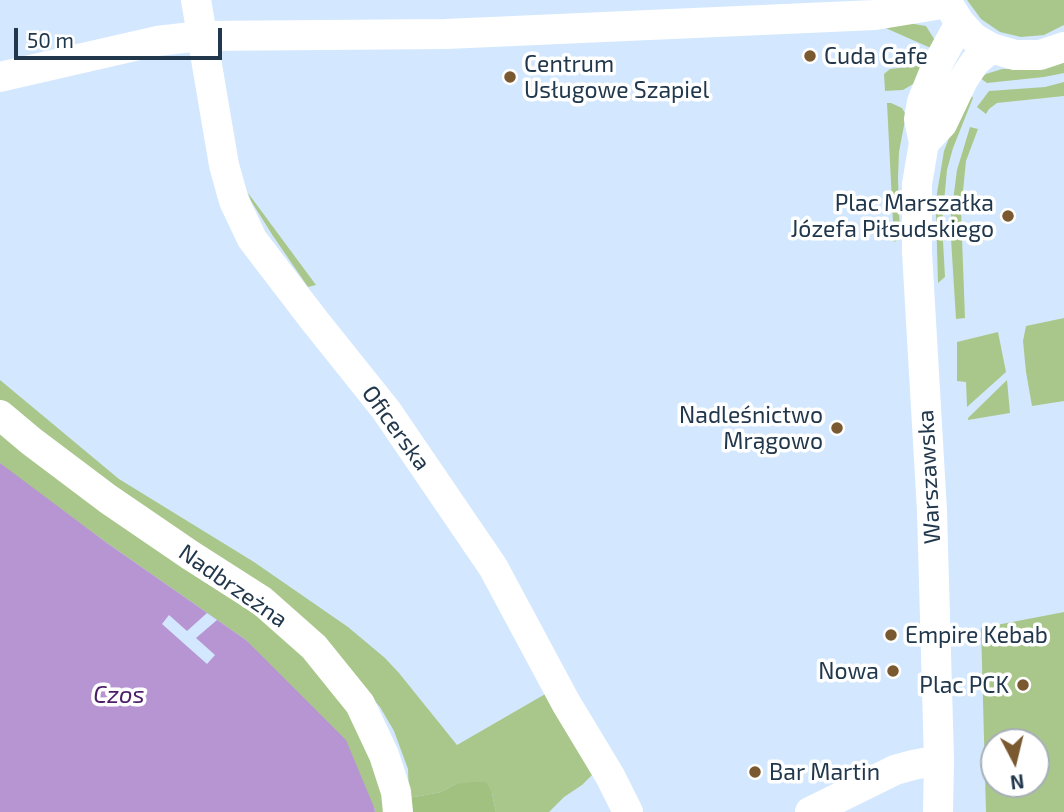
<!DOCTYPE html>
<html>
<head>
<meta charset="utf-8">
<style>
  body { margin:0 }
  #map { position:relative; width:1064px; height:812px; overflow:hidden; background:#d3e8fe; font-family:"Exo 2",sans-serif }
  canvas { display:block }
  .north { position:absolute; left:980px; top:728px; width:70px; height:70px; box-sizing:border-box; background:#fff; border:2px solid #a6afb7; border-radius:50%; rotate:173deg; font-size:19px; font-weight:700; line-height:28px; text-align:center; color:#21374c }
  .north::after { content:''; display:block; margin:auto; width:24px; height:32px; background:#7a5830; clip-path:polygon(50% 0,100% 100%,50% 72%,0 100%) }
  .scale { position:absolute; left:14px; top:28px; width:208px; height:32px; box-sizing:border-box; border:4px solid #21374c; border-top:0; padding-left:9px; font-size:21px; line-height:24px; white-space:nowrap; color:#21374c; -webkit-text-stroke:5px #fff; paint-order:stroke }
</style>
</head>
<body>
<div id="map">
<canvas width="1064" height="812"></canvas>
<div class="north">N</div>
<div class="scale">50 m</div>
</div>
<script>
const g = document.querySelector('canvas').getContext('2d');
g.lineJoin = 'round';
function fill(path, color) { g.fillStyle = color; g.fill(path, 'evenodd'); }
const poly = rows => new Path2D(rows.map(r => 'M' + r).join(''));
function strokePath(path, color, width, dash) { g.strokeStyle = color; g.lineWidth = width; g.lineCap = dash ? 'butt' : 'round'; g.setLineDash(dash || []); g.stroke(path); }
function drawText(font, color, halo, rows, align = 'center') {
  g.font = font + ' "Exo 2",sans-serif'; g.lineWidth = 7; g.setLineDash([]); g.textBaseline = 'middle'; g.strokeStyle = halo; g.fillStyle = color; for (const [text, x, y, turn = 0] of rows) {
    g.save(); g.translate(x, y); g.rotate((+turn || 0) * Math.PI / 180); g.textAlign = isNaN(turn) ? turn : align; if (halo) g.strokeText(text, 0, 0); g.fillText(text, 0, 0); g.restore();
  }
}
fill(poly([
  [967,0,1064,0,1064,25,1044,35,1021,37,1000,32,981,19],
  [908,23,926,26,936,42,933,49,881,26],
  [1064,62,1064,73,1044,77,987,83,980,78,986,74,1002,69,1032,69],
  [925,65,920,80,903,90,885,91,884,74,890,69],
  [1064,82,1064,96,997,103,989,109,986,114,977,107,989,91,1045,87],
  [971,95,973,98,953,148,947,170,942,223,945,277,938,283,936,214,937,193,944,151,956,120],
  [887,103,891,103,902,108,906,115,899,152,898,178,900,239,894,242],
  [970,127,978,129,966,161,961,211,965,318,956,319,950,223,957,170],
  [248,193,316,285,308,287,273,236,251,201],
  [1064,318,1064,401,1032,406,1026,372,1023,341,1026,326],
  [998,332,1006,372,967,407,966,382,957,381,957,342],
  [0,380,119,479,254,562,348,627,385,658,399,673,457,745,547,693,593,774,582,785,564,797,549,812,496,812,492,793,456,784,441,792,409,798,408,769,394,731,380,707,335,655,144,507,0,403],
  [1007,380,1010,413,968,420,968,418],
  [0,432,273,623,342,699,367,741,389,812,375,812,374,807,246,640,107,543,8,470,0,463],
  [1064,612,1064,812,986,812,981,628],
  [1036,742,1036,784,994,784,994,742]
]), '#a9c78b');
fill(poly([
  [473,782,486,782,492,793,496,812,410,812,409,798,441,792,456,784]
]), '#a1c181');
fill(poly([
  [0,463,107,543,246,640,346,740,374,807,375,812,0,812]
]), '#b795d2');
fill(poly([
  [207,613,217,620,196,638,215,655,207,664,162,624,169,615,187,631]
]), '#d3e8fe');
strokePath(poly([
  [196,0,224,165,234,201,252,239,314,320,386,410,493,567,566,703,610,776,628,812],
  [950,7,960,23,974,38,991,48,1015,55,1040,55,1064,47],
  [0,77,157,41,201,36,446,34,875,15,948,3],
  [924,143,942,124,963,80,975,62,991,48],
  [0,415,31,441,108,499,190,555,262,601,314,647,360,704,384,755,396,792,398,812],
  [810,812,895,770,913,765,939,760],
  [938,812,939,760,932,511,917,252,917,184,924,143,919,119,922,102,937,65,960,23]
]), '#fff', 30);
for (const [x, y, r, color] of [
  [810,56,7,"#7a5830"],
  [510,77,7,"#7a5830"],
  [1008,216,7,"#7a5830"],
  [837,428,7,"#7a5830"],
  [891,635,7,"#7a5830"],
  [893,671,7,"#7a5830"],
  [1023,685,7,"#7a5830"],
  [755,772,7,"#7a5830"]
]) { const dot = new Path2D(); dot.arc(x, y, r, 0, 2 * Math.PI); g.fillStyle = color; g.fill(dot); strokePath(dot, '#fff', 2.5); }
drawText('23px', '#21374c', '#fff', [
  ["Cuda Cafe",824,56],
  ["Centrum",524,64],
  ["Usługowe Szapiel",524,90],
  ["Plac Marszałka",994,203,"right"],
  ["Józefa Piłsudskiego",994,229,"right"],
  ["Nadleśnictwo",823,415,"right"],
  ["Mrągowo",823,441,"right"],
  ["Empire Kebab",905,635],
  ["Nowa",879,671,"right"],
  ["Plac PCK",1009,685,"right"],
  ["Bar Martin",769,772]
], 'left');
drawText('23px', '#21374c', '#fff', [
  ["Oficerska",396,428,54],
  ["Warszawska",929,477,-93],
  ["Nadbrzeżna",233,586,35]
]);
drawText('italic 24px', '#4c1f68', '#fff', [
  ["Czos",119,695]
]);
</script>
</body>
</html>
